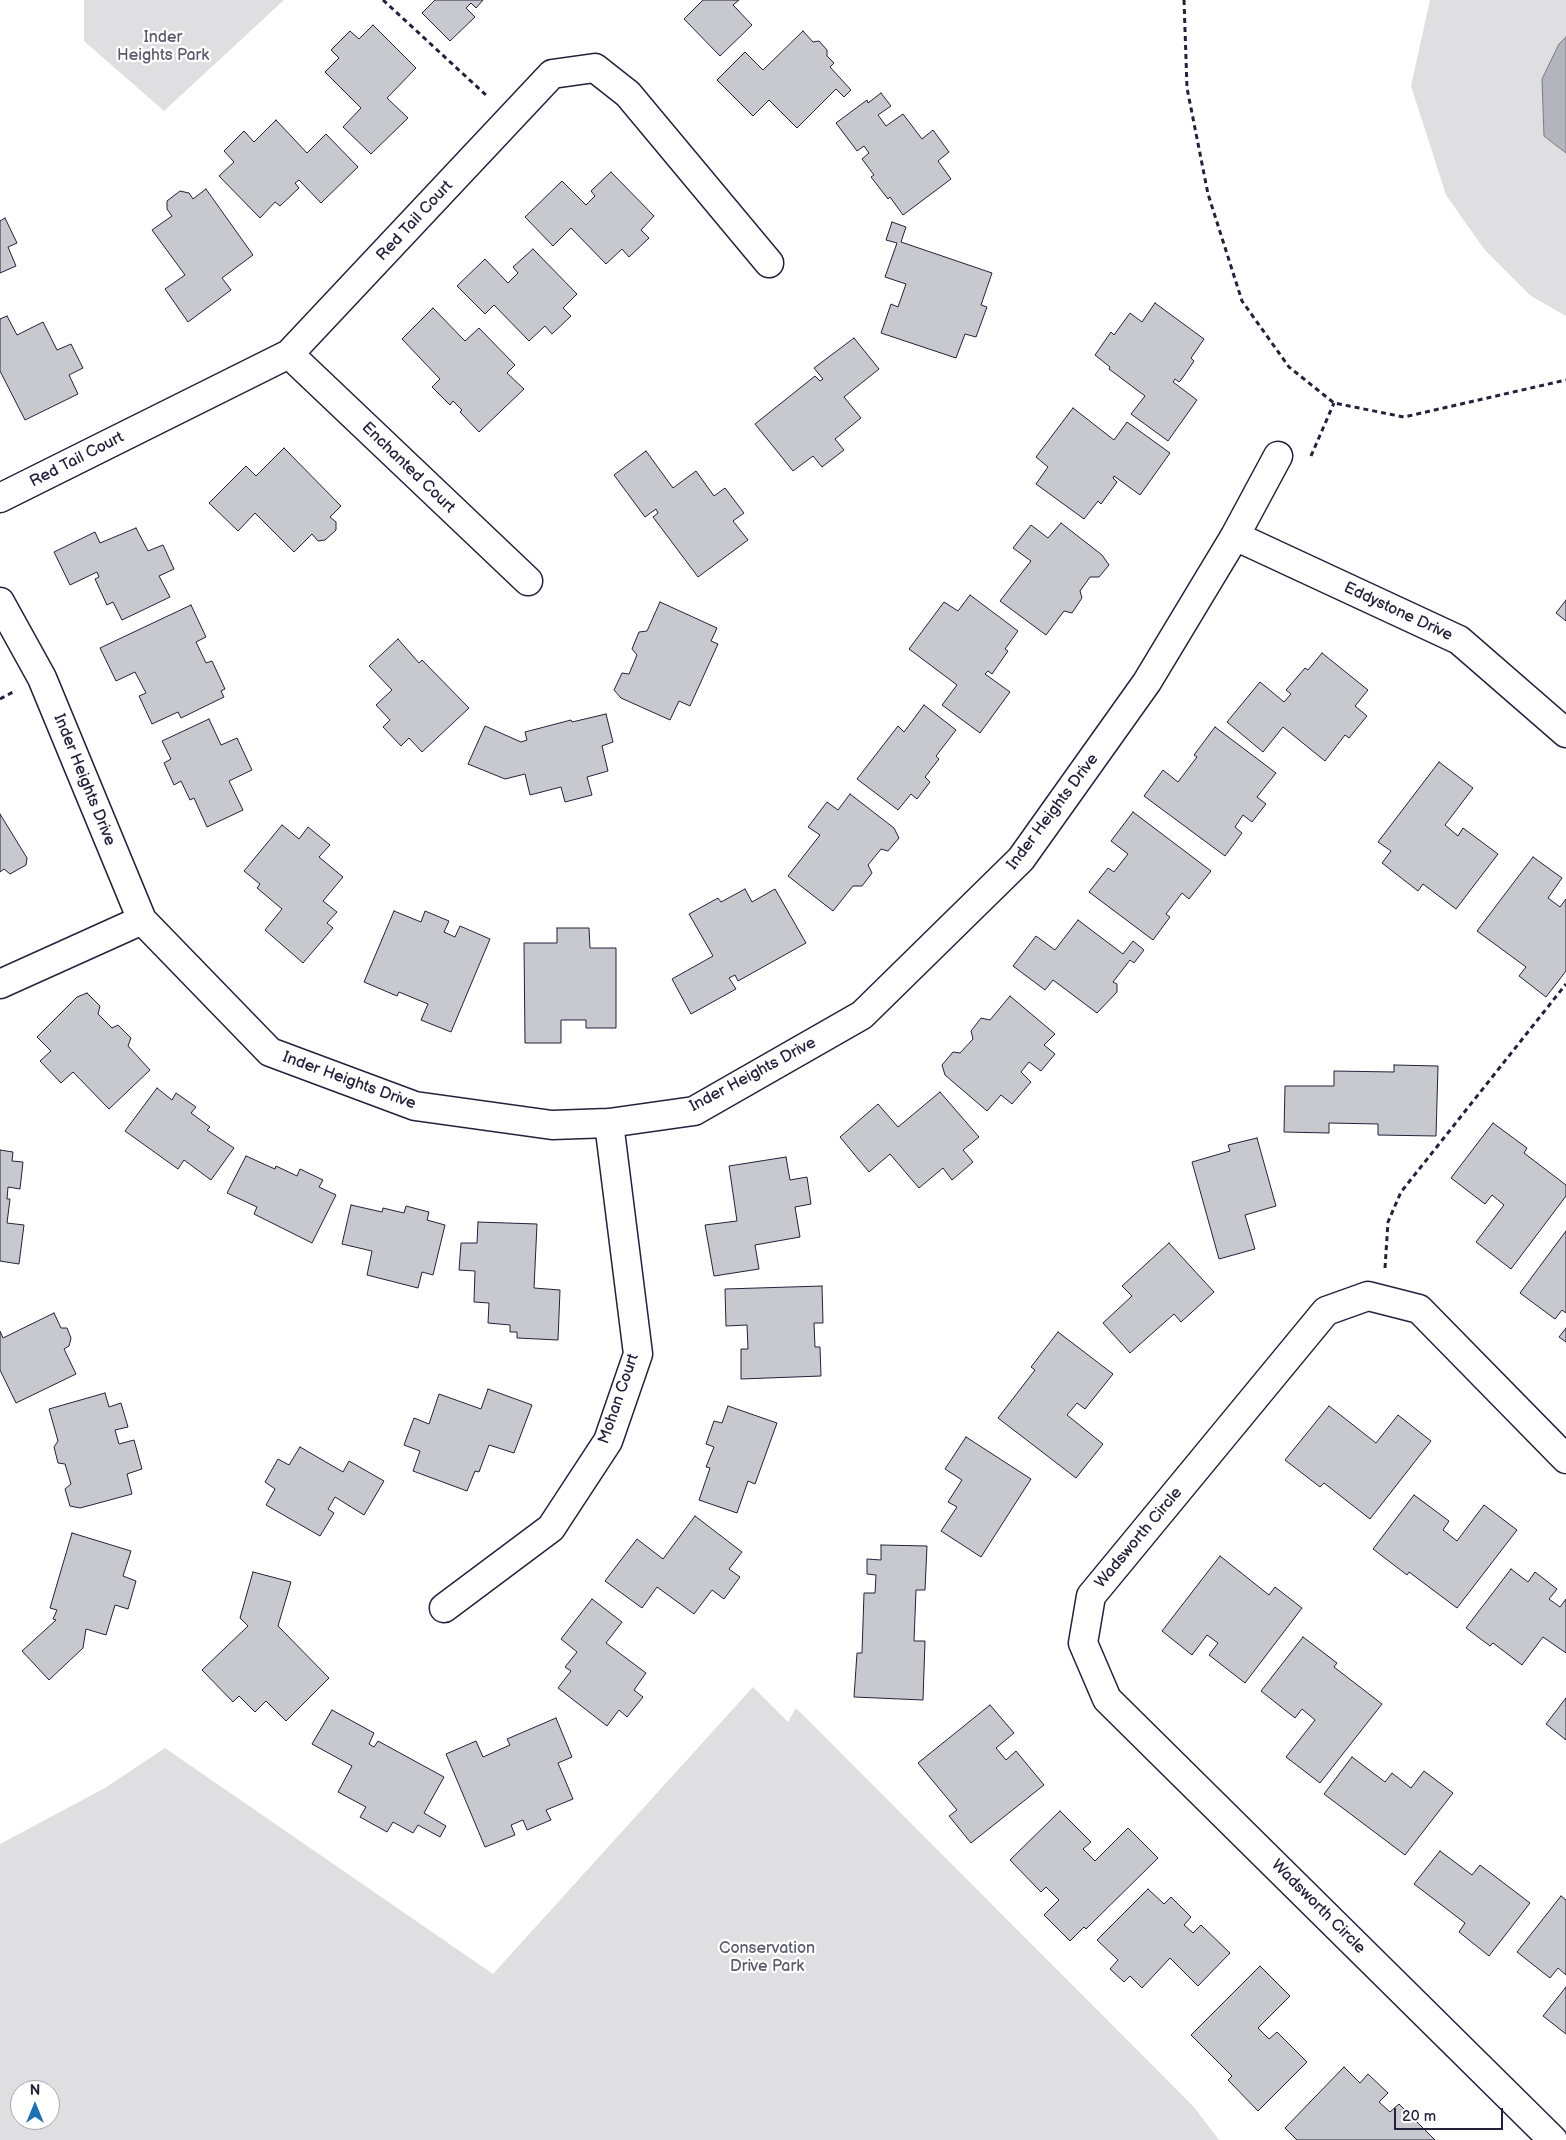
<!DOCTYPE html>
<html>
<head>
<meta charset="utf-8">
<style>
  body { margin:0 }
  #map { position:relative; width:1566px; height:2140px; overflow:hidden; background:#fff; font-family:"Balsamiq Sans",sans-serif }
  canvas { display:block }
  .north { position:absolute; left:10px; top:2080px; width:50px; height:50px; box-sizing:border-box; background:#fff; border:1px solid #a7a7b1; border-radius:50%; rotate:0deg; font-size:14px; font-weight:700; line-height:20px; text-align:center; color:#22223b }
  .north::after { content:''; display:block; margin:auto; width:18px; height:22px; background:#1f6fb2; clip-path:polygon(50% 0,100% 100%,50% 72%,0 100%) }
  .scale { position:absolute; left:1394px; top:2108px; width:109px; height:22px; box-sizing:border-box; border:2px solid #22223b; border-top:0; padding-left:6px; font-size:15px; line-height:18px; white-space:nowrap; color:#22223b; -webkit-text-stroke:4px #fff; paint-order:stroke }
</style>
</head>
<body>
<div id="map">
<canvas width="1566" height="2140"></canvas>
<div class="north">N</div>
<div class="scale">20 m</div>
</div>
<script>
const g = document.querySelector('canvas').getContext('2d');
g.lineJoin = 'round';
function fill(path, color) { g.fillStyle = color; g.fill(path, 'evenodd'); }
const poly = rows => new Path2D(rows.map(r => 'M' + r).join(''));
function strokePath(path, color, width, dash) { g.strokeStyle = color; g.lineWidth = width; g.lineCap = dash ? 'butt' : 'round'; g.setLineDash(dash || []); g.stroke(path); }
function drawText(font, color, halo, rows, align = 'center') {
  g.font = font + ' "Balsamiq Sans",sans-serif'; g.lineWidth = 4.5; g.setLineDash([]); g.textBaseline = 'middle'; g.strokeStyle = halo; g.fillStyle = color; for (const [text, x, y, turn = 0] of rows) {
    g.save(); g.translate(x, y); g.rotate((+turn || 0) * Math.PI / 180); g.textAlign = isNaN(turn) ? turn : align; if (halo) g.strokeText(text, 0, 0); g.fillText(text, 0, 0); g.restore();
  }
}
fill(poly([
  [84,0,284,0,164,111,84,41],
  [1430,0,1566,0,1566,37,1559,44,1544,136,1566,153,1566,316,1531,296,1484,249,1446,195,1411,86],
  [753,1687,788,1722,796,1708,1194,2107,1219,2140,0,2140,0,1844,105,1788,165,1748,493,1974],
  [20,2090,50,2090,50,2120,20,2120]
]), '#dfdfe2');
const water = poly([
  [1566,37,1566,153,1544,136,1542,79,1559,44,1566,37]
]);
fill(water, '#b4b4bc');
strokePath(water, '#7a7a88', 1);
const building = poly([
  [435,0,483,0,476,8,471,3,466,8,475,17,450,41,422,13,435,0],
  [703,0,739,0,733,5,752,25,720,56,684,19,703,0],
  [373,25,416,68,387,98,408,118,371,154,343,127,361,108,325,72,339,58,331,50,350,31,359,39,373,25],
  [803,31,813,42,819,41,827,50,827,56,834,63,830,67,851,90,844,97,836,89,797,128,769,100,753,116,717,80,745,52,763,70,803,31],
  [881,93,891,106,878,115,886,126,903,114,922,139,933,130,949,152,938,161,951,179,903,215,890,197,888,199,871,177,874,175,862,159,869,153,864,146,857,151,836,123,867,100,868,103,881,93],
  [276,120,307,153,326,134,358,167,321,203,299,180,295,183,299,188,280,206,275,202,260,218,219,176,234,162,224,151,244,131,254,142,276,120],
  [611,172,654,216,641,230,649,238,629,257,622,249,606,264,571,228,553,246,525,217,562,181,586,205,595,196,591,191,611,172],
  [206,189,253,255,222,278,231,290,188,322,165,289,185,275,152,230,172,216,167,209,167,201,180,191,189,193,193,199,206,189],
  [5,218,17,243,8,247,16,266,0,273,0,221,5,218],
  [892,222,906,227,901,242,992,273,981,305,987,307,976,337,965,334,956,358,881,333,891,304,898,307,906,284,885,277,897,243,886,240,892,222],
  [533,249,577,294,563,308,571,316,552,334,545,326,529,341,494,305,485,314,457,286,485,259,508,283,518,273,513,267,533,249],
  [1155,303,1204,339,1191,358,1194,361,1181,380,1179,382,1175,379,1173,382,1197,400,1168,441,1131,414,1145,396,1109,369,1110,367,1095,355,1111,332,1114,335,1130,313,1142,322,1155,303],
  [433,308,465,341,479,328,515,365,507,373,524,389,479,432,460,412,462,410,453,401,450,405,432,387,440,379,402,339,433,308],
  [7,316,17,335,43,322,57,350,71,344,83,368,69,375,78,394,25,420,0,371,0,319,7,316],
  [854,338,879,369,844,397,861,418,835,439,844,450,822,467,813,456,793,471,755,424,815,376,820,381,823,379,814,368,854,338],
  [1073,408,1114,440,1127,422,1170,453,1140,495,1114,476,1113,478,1117,482,1101,504,1098,501,1084,519,1036,484,1048,467,1036,457,1073,408],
  [284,448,341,506,330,517,336,522,336,530,325,540,318,541,312,534,294,552,255,513,238,531,209,503,246,466,256,476,284,448],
  [646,451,673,488,696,471,714,496,725,488,744,513,733,521,748,540,698,577,653,517,658,513,656,509,645,517,614,475,646,451],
  [1061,523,1102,555,1109,565,1099,577,1090,577,1080,591,1082,598,1072,613,1064,611,1046,635,1000,601,1031,561,1013,548,1031,525,1048,538,1061,523],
  [136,528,148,551,163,545,174,569,159,576,170,597,122,620,113,602,107,605,95,579,99,577,97,572,70,585,54,552,95,532,100,543,136,528],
  [970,595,1018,631,1005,649,1008,651,992,674,988,671,985,674,1010,692,980,733,942,705,957,685,909,649,944,602,958,611,970,595],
  [1566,600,1566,621,1556,613,1566,600],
  [660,602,717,628,711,641,718,644,690,706,679,701,670,720,621,698,614,690,622,673,629,674,637,655,632,649,639,632,647,631,660,602],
  [191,605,206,637,196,642,206,663,212,661,225,689,221,691,224,697,181,718,178,712,152,724,139,696,146,693,135,672,116,681,100,648,191,605],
  [398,639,419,663,422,660,469,708,422,752,409,738,401,746,383,727,390,720,376,705,392,690,369,666,398,639],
  [1322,653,1368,690,1355,706,1367,716,1349,738,1345,735,1325,761,1283,727,1263,752,1227,722,1260,682,1284,702,1291,694,1286,690,1305,668,1308,670,1322,653],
  [924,705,956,730,936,756,939,759,925,777,930,782,917,799,911,794,898,810,857,779,898,726,904,732,924,705],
  [606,714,613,742,602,746,608,771,587,777,592,795,565,802,561,787,530,795,525,774,505,779,468,764,485,726,521,742,527,740,525,732,571,720,572,722,606,714],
  [209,719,221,745,237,738,252,770,229,781,243,810,207,827,194,798,190,800,181,781,174,785,164,763,171,759,162,741,209,719],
  [1215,727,1276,773,1257,797,1266,804,1252,822,1243,815,1235,827,1242,833,1225,856,1144,796,1163,770,1178,782,1197,757,1194,755,1215,727],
  [1439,762,1473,788,1445,825,1458,836,1463,828,1498,854,1456,909,1423,884,1418,891,1382,863,1391,851,1378,842,1439,762],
  [850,794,894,828,899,838,888,851,881,849,868,865,872,873,862,886,853,886,833,911,788,876,820,835,808,827,827,802,838,810,850,794],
  [1133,812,1211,871,1189,899,1182,893,1166,914,1170,917,1153,940,1089,892,1108,868,1114,872,1128,854,1111,841,1133,812],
  [0,814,27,858,26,865,10,874,4,869,0,872,0,814],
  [282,825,299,839,308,827,330,845,319,857,343,877,323,901,337,912,327,923,333,928,303,963,265,930,282,909,257,888,260,884,244,871,282,825],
  [1533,857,1562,878,1548,898,1560,907,1566,899,1566,971,1546,997,1519,976,1526,967,1477,931,1533,857],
  [745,889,752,902,775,889,806,943,738,981,735,975,729,978,736,989,691,1014,672,979,713,956,689,914,718,898,721,902,745,889],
  [394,911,421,922,425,911,449,921,444,932,455,937,460,926,490,939,451,1032,421,1020,428,1004,399,992,397,996,364,982,394,911],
  [1078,920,1123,954,1133,941,1144,950,1134,963,1130,960,1113,982,1117,984,1117,992,1097,1013,1053,980,1045,990,1013,966,1036,936,1055,950,1078,920],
  [557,928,589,928,590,948,616,948,616,1028,586,1028,586,1020,561,1020,561,1043,525,1043,524,943,557,943,557,928],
  [87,993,100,1006,98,1014,112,1028,118,1025,131,1038,128,1046,150,1070,109,1109,73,1072,61,1083,40,1061,51,1051,37,1037,77,997,87,993],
  [1010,996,1055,1034,1044,1045,1055,1054,1041,1071,1029,1062,1021,1072,1031,1082,1012,1104,1001,1095,987,1111,945,1075,942,1065,953,1052,960,1053,973,1039,971,1031,981,1018,990,1020,1010,996],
  [1394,1065,1438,1066,1436,1136,1378,1135,1378,1124,1329,1123,1329,1133,1284,1132,1285,1086,1334,1086,1334,1071,1394,1072,1394,1065],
  [157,1088,172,1100,176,1093,196,1107,191,1113,210,1127,207,1130,234,1148,211,1180,184,1160,178,1169,125,1131,157,1088],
  [940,1092,979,1137,963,1150,973,1162,952,1180,943,1168,919,1188,890,1154,869,1172,840,1137,878,1104,898,1127,940,1092],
  [1493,1123,1527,1148,1524,1153,1566,1185,1566,1196,1511,1269,1476,1242,1504,1205,1492,1195,1485,1204,1451,1178,1493,1123],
  [1257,1138,1276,1206,1245,1215,1255,1249,1219,1259,1192,1162,1230,1151,1228,1145,1257,1138],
  [0,1150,13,1152,12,1161,23,1162,20,1189,8,1187,7,1199,10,1199,7,1223,24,1225,19,1264,0,1261,0,1150],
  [246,1156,275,1169,276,1166,297,1176,300,1169,323,1180,319,1187,336,1195,312,1243,254,1214,257,1207,227,1193,246,1156],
  [786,1157,790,1180,807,1177,811,1204,795,1207,800,1237,755,1245,759,1269,714,1276,705,1225,737,1221,729,1166,786,1157],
  [351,1205,382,1212,383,1208,404,1213,406,1206,429,1212,427,1220,445,1225,433,1275,422,1272,418,1288,367,1275,372,1251,342,1244,351,1205],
  [478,1222,537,1224,534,1288,560,1290,558,1340,517,1338,517,1332,510,1332,510,1325,488,1323,489,1303,474,1302,475,1271,459,1270,461,1243,477,1243,478,1222],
  [1566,1231,1566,1313,1562,1310,1555,1319,1520,1293,1566,1231],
  [1169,1243,1214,1292,1181,1322,1174,1314,1130,1353,1103,1323,1132,1296,1122,1286,1169,1243],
  [822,1286,823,1323,814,1323,815,1347,820,1347,821,1376,741,1379,741,1349,748,1349,747,1325,726,1326,725,1289,822,1286],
  [54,1313,61,1328,67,1328,71,1338,69,1346,64,1349,76,1374,16,1403,0,1370,0,1331,3,1338,54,1313],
  [1566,1328,1566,1342,1559,1337,1566,1328],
  [1058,1332,1113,1374,1085,1409,1077,1403,1067,1415,1103,1444,1076,1478,998,1418,1035,1370,1031,1367,1058,1332],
  [488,1389,532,1405,514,1453,489,1445,479,1472,475,1471,467,1491,413,1471,420,1451,404,1445,414,1418,429,1424,439,1394,481,1409,488,1389],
  [105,1393,109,1407,121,1403,128,1427,115,1430,119,1444,134,1440,142,1469,127,1474,132,1494,80,1508,70,1506,65,1489,71,1484,65,1464,58,1463,54,1447,58,1441,49,1409,105,1393],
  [728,1406,777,1423,755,1484,748,1481,737,1513,699,1500,710,1468,706,1467,714,1447,706,1444,714,1421,722,1423,728,1406],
  [1329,1406,1376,1443,1398,1415,1431,1441,1370,1519,1324,1483,1320,1487,1285,1460,1329,1406],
  [966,1437,1031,1479,981,1557,941,1531,957,1507,948,1502,962,1480,945,1469,966,1437],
  [300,1447,343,1472,349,1461,384,1481,364,1515,335,1497,328,1509,334,1513,320,1536,266,1505,275,1489,265,1482,278,1459,289,1465,300,1447],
  [1414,1495,1449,1521,1443,1530,1457,1541,1484,1505,1517,1530,1457,1608,1409,1572,1407,1575,1373,1549,1414,1495],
  [695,1516,742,1552,729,1569,740,1577,724,1599,712,1590,694,1614,657,1587,642,1608,605,1581,637,1539,663,1559,695,1516],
  [72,1533,131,1551,123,1576,136,1581,128,1609,115,1605,106,1635,86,1629,83,1648,49,1680,22,1651,56,1620,53,1619,57,1610,50,1608,72,1533],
  [881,1545,927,1546,925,1590,916,1590,914,1641,925,1641,923,1700,854,1697,857,1653,862,1653,864,1593,875,1593,876,1575,867,1574,867,1559,881,1560,881,1545],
  [1220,1556,1269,1595,1275,1587,1302,1608,1245,1683,1209,1655,1218,1643,1207,1635,1192,1655,1162,1631,1220,1556],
  [1511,1569,1528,1582,1535,1572,1557,1589,1549,1599,1560,1607,1566,1599,1566,1653,1543,1637,1522,1665,1493,1643,1490,1646,1466,1628,1511,1569],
  [253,1572,291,1582,278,1626,329,1678,286,1721,266,1701,255,1712,239,1696,233,1702,202,1670,248,1626,240,1618,253,1572],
  [592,1599,622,1622,606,1643,646,1673,634,1690,643,1697,627,1717,619,1710,607,1726,558,1688,571,1671,565,1667,577,1652,561,1639,592,1599],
  [1303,1637,1337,1663,1334,1667,1382,1704,1320,1783,1286,1757,1315,1720,1302,1709,1295,1718,1261,1691,1303,1637],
  [1566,1698,1566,1740,1546,1724,1566,1698],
  [990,1705,1014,1733,996,1748,1006,1760,1016,1751,1044,1785,971,1843,949,1816,957,1810,918,1763,990,1705],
  [332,1710,374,1733,369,1744,374,1747,378,1741,444,1777,424,1813,446,1826,440,1837,418,1825,413,1833,393,1822,387,1832,360,1817,366,1807,338,1792,352,1766,312,1744,332,1710],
  [556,1718,572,1757,558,1763,573,1799,546,1810,551,1820,527,1830,523,1820,511,1825,515,1835,485,1847,446,1754,476,1741,483,1757,510,1745,507,1739,556,1718],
  [1352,1757,1385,1782,1392,1773,1411,1788,1424,1771,1453,1793,1405,1855,1324,1794,1352,1757],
  [1060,1811,1091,1842,1083,1849,1095,1861,1128,1828,1158,1858,1086,1929,1084,1927,1070,1941,1044,1915,1059,1900,1046,1887,1041,1892,1010,1860,1060,1811],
  [1440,1851,1472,1875,1480,1865,1530,1903,1489,1956,1459,1932,1465,1923,1414,1884,1440,1851],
  [1148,1889,1164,1904,1171,1897,1191,1917,1184,1925,1193,1933,1201,1925,1230,1953,1198,1986,1170,1958,1142,1988,1130,1976,1124,1982,1110,1969,1118,1960,1097,1940,1148,1889],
  [1561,1896,1566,1900,1566,1975,1558,1968,1550,1978,1517,1952,1561,1896],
  [1260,1966,1290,1996,1258,2028,1269,2039,1277,2032,1307,2062,1258,2111,1228,2080,1232,2076,1191,2035,1260,1966],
  [1566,1987,1566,2034,1543,2016,1566,1987],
  [1344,2067,1360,2083,1368,2074,1388,2093,1379,2102,1390,2112,1399,2104,1435,2140,1297,2140,1285,2128,1344,2067]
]);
fill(building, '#c8c8cf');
strokePath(building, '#22223b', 1);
const minor = poly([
  [289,354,528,581],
  [0,498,289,354,552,74,595,68,628,94,769,263],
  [1235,536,1459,640,1566,733],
  [0,602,42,678,142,920,270,1052,415,1106,552,1125,609,1123,694,1111,862,1015,1021,859,1147,682,1235,536,1278,456],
  [0,984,142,920],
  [444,1608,551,1528,608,1441,638,1354,609,1123],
  [1553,2140,1107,1699,1083,1643,1091,1596,1326,1311,1368,1296,1419,1309,1566,1459]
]);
strokePath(minor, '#22223b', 31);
strokePath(poly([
  [383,0,487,96],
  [1184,0,1187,88,1208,194,1242,301,1289,367,1334,403,1404,417,1566,380],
  [1311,456,1334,403],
  [0,699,13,692],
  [1385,1268,1388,1222,1401,1192,1566,984]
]), '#22223b', 3, [5, 4]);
strokePath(minor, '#fff', 28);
drawText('16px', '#5b5b6d', '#fff', [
  ["Inder",163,38],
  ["Heights Park",163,56],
  ["Conservation",767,1949],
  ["Drive Park",767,1967]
]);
drawText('16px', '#22223b', '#fff', [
  ["Red Tail Court",415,221,-47],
  ["Red Tail Court",77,460,-27],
  ["Enchanted Court",408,468,44],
  ["Eddystone Drive",1398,612,25],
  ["Inder Heights Drive",84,780,68],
  ["Inder Heights Drive",1053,812,-53],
  ["Inder Heights Drive",753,1075,-28],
  ["Inder Heights Drive",349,1081,20],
  ["Mohan Court",619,1399,-71],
  ["Wadsworth Circle",1139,1538,-50],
  ["Wadsworth Circle",1318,1907,45]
]);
</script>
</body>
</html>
